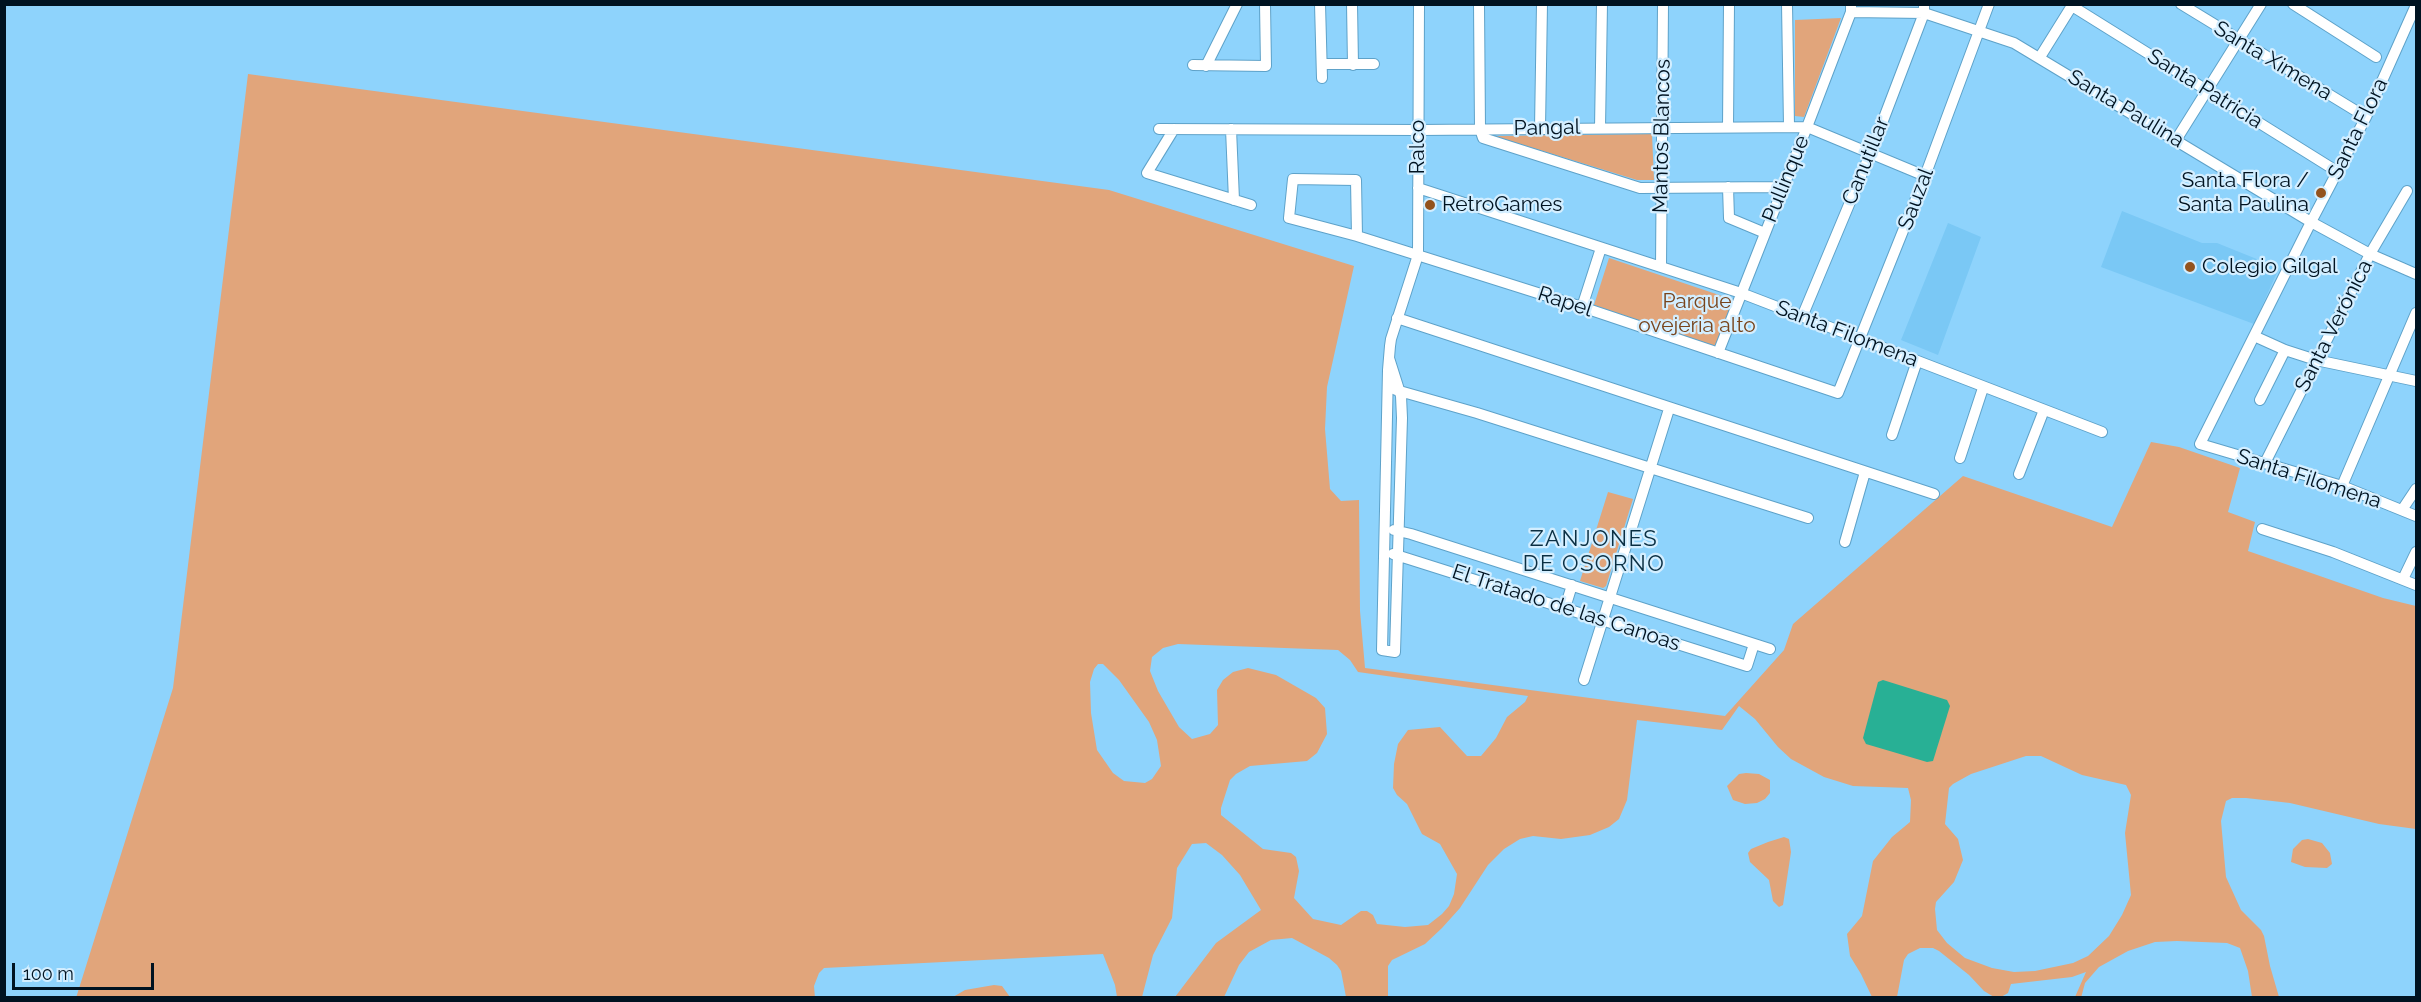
<!DOCTYPE html>
<html>
<head>
<meta charset="utf-8">
<style>
  body { margin:0 }
  #map { position:relative; width:2421px; height:1002px; overflow:hidden; background:#8ed3fc; font-family:Raleway,sans-serif }
  canvas { display:block }
  .frame { position:absolute; inset:0; border:6px solid #001321; pointer-events:none }
  .scale { position:absolute; left:12px; top:963px; width:142px; height:27px; box-sizing:border-box; border:3px solid #001321; border-top:0; padding-left:8px; font-size:18px; line-height:21px; white-space:nowrap; color:#001321; -webkit-text-stroke:4px #d3eeff; paint-order:stroke }
</style>
</head>
<body>
<div id="map">
<canvas width="2421" height="1002"></canvas>
<div class="frame"></div>
<div class="scale">100 m</div>
</div>
<script>
const g = document.querySelector('canvas').getContext('2d');
g.lineJoin = 'round';
function fill(path, color) { g.fillStyle = color; g.fill(path, 'evenodd'); }
const poly = rows => new Path2D(rows.map(r => 'M' + r).join(''));
function strokePath(path, color, width, dash) { g.strokeStyle = color; g.lineWidth = width; g.lineCap = dash ? 'butt' : 'round'; g.setLineDash(dash || []); g.stroke(path); }
function drawText(font, color, halo, rows, align = 'center') {
  g.font = font + ' Raleway,sans-serif'; g.lineWidth = 4.5; g.setLineDash([]); g.textBaseline = 'middle'; g.strokeStyle = halo; g.fillStyle = color; for (const [text, x, y, turn = 0] of rows) {
    g.save(); g.translate(x, y); g.rotate((+turn || 0) * Math.PI / 180); g.textAlign = isNaN(turn) ? turn : align; if (halo) g.strokeText(text, 0, 0); g.fillText(text, 0, 0); g.restore();
  }
}
fill(poly([
  [2122,211,2202,243,2217,243,2279,268,2254,324,2101,267],
  [1948,223,1981,237,1938,355,1901,340]
]), '#7ac8f5');
fill(poly([
  [1841,18,1804,117,1795,116,1795,20],
  [248,74,1109,190,1354,266,1327,387,1325,429,1330,489,1341,501,1359,500,1360,611,1365,668,1725,716,1784,650,1793,624,1963,476,2112,527,2151,442,2179,447,2240,468,2228,512,2255,522,2248,551,2383,598,2416,606,2416,829,2379,824,2290,803,2246,798,2232,798,2226,801,2221,821,2226,877,2241,910,2261,930,2264,936,2270,966,2279,997,2252,997,2248,971,2240,948,2227,943,2177,941,2155,942,2128,951,2099,967,2085,983,2081,998,2075,997,2086,972,2072,977,2011,984,2008,993,2001,997,1994,997,1984,991,1969,975,1939,951,1933,948,1920,948,1908,954,1904,960,1897,997,1872,997,1861,974,1850,956,1847,934,1862,916,1873,861,1892,837,1910,822,1911,800,1908,788,1853,786,1824,777,1791,759,1778,747,1755,719,1739,706,1722,730,1637,720,1627,800,1619,819,1609,827,1590,835,1561,839,1533,836,1520,839,1504,849,1488,865,1460,908,1442,928,1425,944,1392,960,1388,966,1388,997,1346,997,1341,971,1337,965,1329,958,1292,938,1271,940,1249,952,1239,965,1224,997,1175,997,1216,943,1261,910,1240,875,1222,855,1206,843,1192,844,1177,868,1172,918,1153,955,1142,997,1117,997,1115,985,1103,954,824,968,819,973,814,986,815,998,76,998,173,688],
  [1178,644,1338,650,1350,660,1358,672,1528,696,1525,702,1507,717,1496,738,1481,756,1467,756,1440,727,1408,730,1398,744,1394,764,1393,788,1397,795,1407,804,1422,834,1440,844,1457,874,1454,894,1449,906,1442,914,1428,925,1405,927,1377,924,1373,915,1367,911,1361,911,1341,925,1313,919,1303,908,1294,898,1299,871,1296,857,1291,853,1263,849,1221,815,1221,808,1230,780,1236,774,1250,766,1307,761,1317,753,1327,734,1325,708,1316,698,1276,675,1248,668,1233,672,1223,680,1217,690,1218,725,1210,734,1192,739,1179,727,1158,691,1150,671,1152,657,1163,648],
  [1098,664,1103,664,1119,680,1149,722,1157,740,1161,766,1152,779,1145,783,1124,781,1113,773,1097,750,1091,713,1090,682,1094,669],
  [2026,756,2041,756,2082,775,2126,785,2131,795,2125,833,2131,895,2122,915,2109,936,2088,956,2073,963,2035,971,2014,972,1992,968,1965,958,1947,943,1937,930,1935,909,1936,902,1954,882,1963,860,1958,839,1945,824,1949,788,1953,784,1971,774],
  [1652,134,1654,180,1637,180,1494,136],
  [1609,258,1734,300,1715,348,1594,305],
  [1608,492,1633,499,1606,586,1603,588,1580,581],
  [1746,773,1759,774,1770,780,1770,793,1765,799,1757,803,1745,804,1733,800,1727,786,1739,774],
  [1784,837,1789,839,1791,852,1783,905,1779,907,1773,901,1769,880,1750,862,1748,853,1751,849,1768,842],
  [2308,839,2322,843,2330,853,2332,864,2327,868,2305,867,2291,862,2293,849,2302,840],
  [994,985,1002,986,1010,997,953,997,965,990]
]), '#e1a57b');
fill(poly([
  [1883,680,1947,700,1950,706,1933,761,1927,762,1866,744,1863,738,1878,682]
]), '#28b095');
const minor = poly([
  [1320,4,1322,78],
  [1352,4,1353,65],
  [1479,4,1480,129,1483,138,1640,188,1783,187],
  [1787,4,1789,126],
  [2181,4,2366,117],
  [2293,4,2376,57],
  [2416,5,2366,117,2311,222,2200,444,2342,486,2416,516],
  [2072,6,2338,172],
  [1851,12,1924,13,2014,43,2311,222,2370,254,2416,274],
  [2040,57,2073,4],
  [1322,64,1374,64],
  [1193,65,1266,66,1265,4],
  [1206,66,1237,4],
  [1728,127,1729,4],
  [1540,128,1542,4],
  [1600,128,1602,4],
  [1159,129,1418,130,1807,127,1925,176],
  [1174,129,1147,173,1251,205],
  [1231,129,1234,200],
  [2176,140,2261,4],
  [1728,187,1729,218,1765,233],
  [1418,188,1741,293,2102,432],
  [1357,236,1356,180,1293,179,1289,218,1357,236,1582,307,1838,393,1925,176,1989,4],
  [1661,267,1663,4],
  [1582,307,1601,248],
  [1802,317,1871,152,1924,13,1924,4],
  [1397,318,1934,494],
  [2254,336,2285,350,2316,360,2416,381],
  [1718,353,1807,127,1851,12,1851,4],
  [1389,358,1401,396,1402,418,1395,652,1382,650,1388,370,1390,346,1391,339,1418,255,1419,4],
  [1396,390,1477,413,1808,518],
  [2260,400,2285,350],
  [1892,435,1917,361],
  [1960,458,1983,388],
  [2265,463,2370,254,2407,191],
  [2019,474,2044,410],
  [2342,486,2416,313],
  [2402,510,2416,489],
  [2262,529,2333,552,2416,585],
  [1394,530,1411,534,1770,649],
  [1845,542,1865,472],
  [1393,554,1747,666,1754,644],
  [2403,579,2416,552],
  [1565,608,1572,585],
  [1584,680,1669,409]
]);
strokePath(minor, '#5ea2c9', 12);
strokePath(minor, '#fff', 10);
for (const [x, y, r, color] of [
  [2321,193,6,"#93531e"],
  [1430,205,6,"#93531e"],
  [2190,267,6,"#93531e"]
]) { const dot = new Path2D(); dot.arc(x, y, r, 0, 2 * Math.PI); g.fillStyle = color; g.fill(dot); strokePath(dot, '#d3eeff', 2); }
drawText('21px', '#001321', '#d3eeff', [
  ["Santa Ximena",2273,61,31],
  ["Santa Patricia",2205,89,32],
  ["Santa Paulina",2126,109,31],
  ["Pangal",1547,128,-1],
  ["Santa Flora",2358,129,-64],
  ["Mantos Blancos",1662,136,-89],
  ["Ralco",1418,147,-90],
  ["Canutillar",1866,161,-68],
  ["Pullinque",1786,179,-68],
  ["Sauzal",1916,199,-69],
  ["Rapel",1565,302,18],
  ["Santa Verónica",2334,326,-63],
  ["Santa Filomena",1847,334,21],
  ["Santa Filomena",2309,479,18],
  ["El Tratado de las Canoas",1566,608,18]
]);
drawText('21px', '#001321', '#d3eeff', [
  ["Santa Flora /",2309,181,"right"],
  ["Santa Paulina",2309,205,"right"],
  ["RetroGames",1442,205],
  ["Colegio Gilgal",2202,267]
], 'left');
drawText('21px', '#78441c', '#d3eeff', [
  ["Parque",1697,302],
  ["ovejeria alto",1697,326]
]);
g.letterSpacing = '1.5px';
drawText('22px', '#0a2f43', '#d3eeff', [
  ["ZANJONES",1594,539],
  ["DE OSORNO",1594,564]
]);
g.letterSpacing = '0px';
</script>
</body>
</html>
